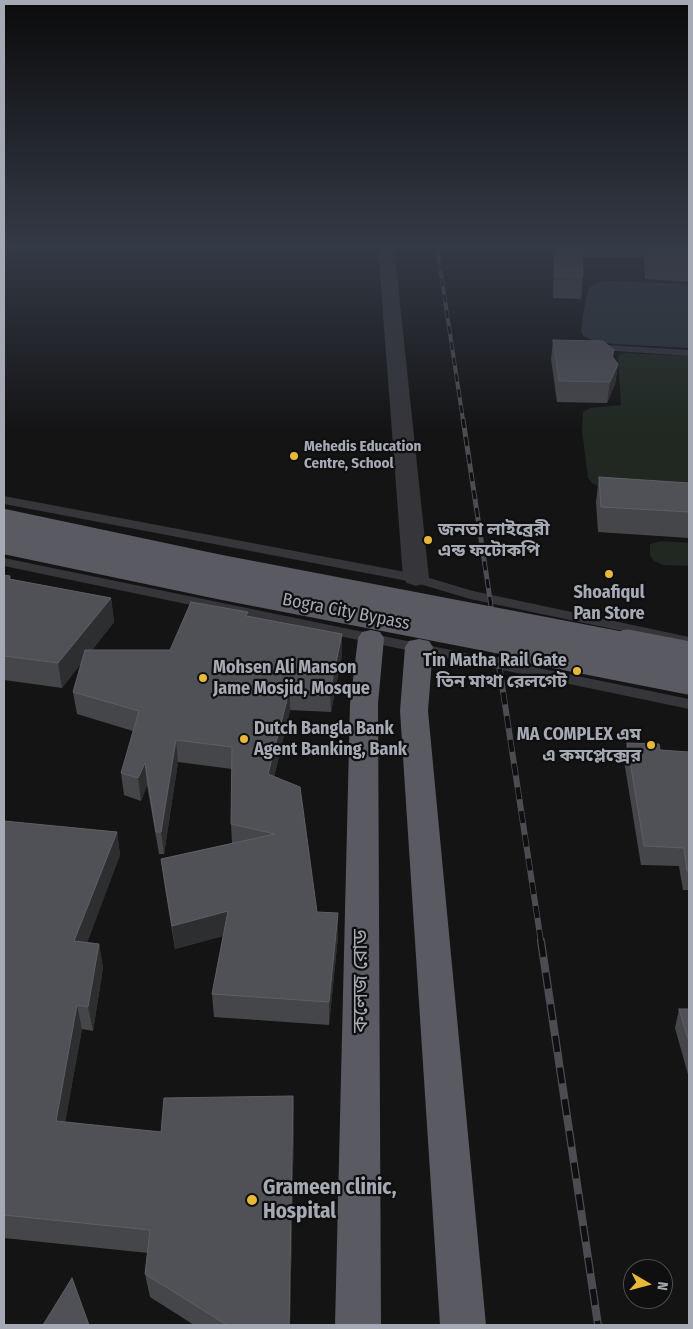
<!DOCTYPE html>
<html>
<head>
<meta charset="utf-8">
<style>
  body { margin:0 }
  #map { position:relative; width:693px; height:1329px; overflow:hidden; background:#141415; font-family:"Fira Sans Condensed",sans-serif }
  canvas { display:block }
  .frame { position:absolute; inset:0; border:5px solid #a6aab5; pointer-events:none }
  .north { position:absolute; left:623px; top:1259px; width:50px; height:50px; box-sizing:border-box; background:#0f0f10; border:1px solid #4b4d52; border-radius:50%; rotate:98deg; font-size:14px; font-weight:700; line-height:20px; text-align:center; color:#a6aab5 }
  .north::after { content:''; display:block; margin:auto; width:18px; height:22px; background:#e8b839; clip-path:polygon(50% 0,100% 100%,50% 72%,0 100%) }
</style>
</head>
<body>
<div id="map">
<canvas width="693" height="1329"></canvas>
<div class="frame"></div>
<div class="north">N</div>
</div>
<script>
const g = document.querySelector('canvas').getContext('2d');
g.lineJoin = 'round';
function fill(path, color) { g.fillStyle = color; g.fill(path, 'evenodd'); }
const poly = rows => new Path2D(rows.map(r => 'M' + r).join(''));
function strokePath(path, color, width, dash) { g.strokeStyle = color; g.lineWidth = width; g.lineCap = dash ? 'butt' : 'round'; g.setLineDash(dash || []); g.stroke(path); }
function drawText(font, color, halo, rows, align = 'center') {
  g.font = font + ' "Fira Sans Condensed","Noto Sans Bengali",sans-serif'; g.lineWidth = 4.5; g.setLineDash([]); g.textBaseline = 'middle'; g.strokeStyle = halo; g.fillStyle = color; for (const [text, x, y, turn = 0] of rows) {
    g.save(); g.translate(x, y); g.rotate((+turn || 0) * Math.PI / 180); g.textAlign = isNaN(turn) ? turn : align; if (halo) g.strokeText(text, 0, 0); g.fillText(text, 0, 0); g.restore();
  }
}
fill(poly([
  [625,353,689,356,689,495,600,487,592,483,588,478,582,431,583,412,590,408,621,405,618,358,619,355],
  [661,541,689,543,689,566,663,565,654,561,650,556,650,544]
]), '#202821');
fill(poly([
  [609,281,689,284,689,348,613,344,594,341,583,336,581,331,583,314,589,287,599,282]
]), '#2b3138');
fill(poly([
  [591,344,689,350,689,356,587,349,587,345,591,344],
  [4,496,416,574,473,591,689,637,689,645,470,599,413,582,4,504,4,496],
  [4,558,689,699,689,709,4,566,4,558]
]), '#35353a');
fill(poly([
  [378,247,394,247,429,578,425,583,416,586,407,583,403,578,378,247]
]), '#35353a');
fill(poly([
  [371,630,380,632,384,638,378,704,381,1325,335,1325,350,704,358,638,362,632,371,630],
  [419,639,429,641,433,647,428,711,486,1325,440,1325,400,711,405,647,409,641,419,639]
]), '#595a62');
const railFar3 = poly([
  [437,247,463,420]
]);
const railFar2 = poly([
  [463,419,497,646]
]);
const railFar1 = poly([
  [496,645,541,942]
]);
const rail = poly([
  [541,941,598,1325]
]);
strokePath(railFar3, '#4c4d53', 4);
strokePath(railFar2, '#4c4d53', 5);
strokePath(railFar1, '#4c4d53', 6);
strokePath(rail, '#4c4d53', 8);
strokePath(railFar3, '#0f0f10', 2.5, [8]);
strokePath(railFar2, '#0f0f10', 3, [9]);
strokePath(railFar1, '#0f0f10', 4.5, [12]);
strokePath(rail, '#0f0f10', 5.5, [16]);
strokePath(poly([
  [4,521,216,566,634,646],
  [4,542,223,588,522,646]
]), '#595a62', 24);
strokePath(poly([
  [516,645,689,679],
  [627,645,689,657]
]), '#595a62', 31);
fill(poly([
  [550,247,689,247,689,282,645,279,644,257,582,257,583,277,581,299,553,298,554,259],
  [553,340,614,350,613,357,618,364,615,384,607,403,557,402,551,359],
  [599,477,689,483,689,538,598,532,596,502],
  [4,575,10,576,11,579,111,598,114,622,92,650,170,650,248,616,342,634,342,655,331,712,290,710,274,777,317,912,338,936,329,1025,214,1017,212,994,223,936,175,949,164,882,161,859,232,843,231,824,232,769,178,762,164,854,159,854,147,785,141,801,124,795,121,773,133,731,77,714,73,692,81,663,62,688,4,680],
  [627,743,660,750,689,752,689,890,683,890,679,866,641,865,624,761],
  [4,821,117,832,120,855,87,942,99,944,103,968,93,1031,82,1029,65,1122,161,1132,293,1096,294,1120,290,1325,194,1325,150,1297,145,1274,148,1253,4,1238],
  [679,1009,689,1009,689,1078,675,1028]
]), '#45464a');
fill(poly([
  [618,364,615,384,607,403,610,382],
  [111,598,114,622,62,688,58,663],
  [342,634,342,655,331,712,330,691],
  [290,688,290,710,269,797,268,774],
  [176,740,178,762,164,854,161,832],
  [145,763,147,785,141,801,138,778],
  [117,832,120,855,79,965,74,941],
  [228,911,230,934,175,949,172,926],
  [338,913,338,936,329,1025,329,1002],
  [99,944,103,968,93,1031,88,1007],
  [77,1005,82,1029,61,1145,56,1121],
  [293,1096,294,1120,290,1325,289,1325]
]), '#2d2e30');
const building = poly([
  [556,247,582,247,583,277,555,276,556,247],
  [648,247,689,247,689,261,648,258,648,247],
  [553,340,603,341,614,350,612,356,618,364,610,382,559,381,553,340],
  [599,477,689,483,689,512,601,507,599,477],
  [4,575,10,576,9,579,111,598,58,663,4,656,4,575],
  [191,602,248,612,246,616,342,634,330,691,290,688,268,774,300,787,317,912,338,913,329,1002,212,994,228,911,172,926,161,859,275,834,231,824,232,747,176,740,161,832,156,832,145,763,138,778,121,773,139,711,73,692,85,650,170,650,191,602],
  [627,743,659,744,660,750,689,752,689,871,687,871,684,848,644,846,627,743],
  [4,821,117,832,74,941,99,944,88,1007,77,1005,56,1121,161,1132,164,1098,293,1096,289,1325,227,1325,145,1274,150,1230,4,1215,4,821],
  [679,1009,689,1009,689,1042,679,1009],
  [72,1278,89,1325,43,1325,72,1278]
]);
fill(building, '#505156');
strokePath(building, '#5d5f64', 1);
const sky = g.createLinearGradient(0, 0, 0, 433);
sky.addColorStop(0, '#0b0b0c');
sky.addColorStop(0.57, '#343a46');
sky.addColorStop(1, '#343a4600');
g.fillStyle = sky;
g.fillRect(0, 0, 693, 433);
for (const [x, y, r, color] of [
  [294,456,5,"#e8b839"],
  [428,540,5,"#e8b839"],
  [609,574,5,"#e8b839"],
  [577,671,5,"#e8b839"],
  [203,678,5,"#e8b839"],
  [244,739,5,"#e8b839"],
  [651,745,5,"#e8b839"],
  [252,1200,6,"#e8b839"]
]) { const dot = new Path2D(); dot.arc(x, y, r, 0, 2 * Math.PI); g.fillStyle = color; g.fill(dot); strokePath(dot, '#0f0f10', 2); }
drawText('bold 15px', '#a6aab5', '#0f0f10', [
  ["Mehedis Education",304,447],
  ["Centre, School",304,464]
], 'left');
drawText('bold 18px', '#a6aab5', '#0f0f10', [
  ["জনতা লাইব্রেরী",438,530],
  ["এন্ড ফটোকপি",438,551],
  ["Shoafiqul",609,593,"center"],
  ["Pan Store",609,614,"center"],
  ["Tin Matha Rail Gate",567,661,"right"],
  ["তিন মাথা রেলগেট",567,682,"right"],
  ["Mohsen Ali Manson",213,668],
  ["Jame Mosjid, Mosque",213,689],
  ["Dutch Bangla Bank",254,729],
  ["Agent Banking, Bank",254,750],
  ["MA COMPLEX এম",641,735,"right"],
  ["এ কমপ্লেক্সের",641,756,"right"]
], 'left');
drawText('18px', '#a6aab5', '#0f0f10', [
  ["Bogra City Bypass",346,612,11]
]);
drawText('21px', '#a6aab5', '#0f0f10', [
  ["কলেজ রোড",361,981,-90]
]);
drawText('bold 21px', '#a6aab5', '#0f0f10', [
  ["Grameen clinic,",263,1188],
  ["Hospital",263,1212]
], 'left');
</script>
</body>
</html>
